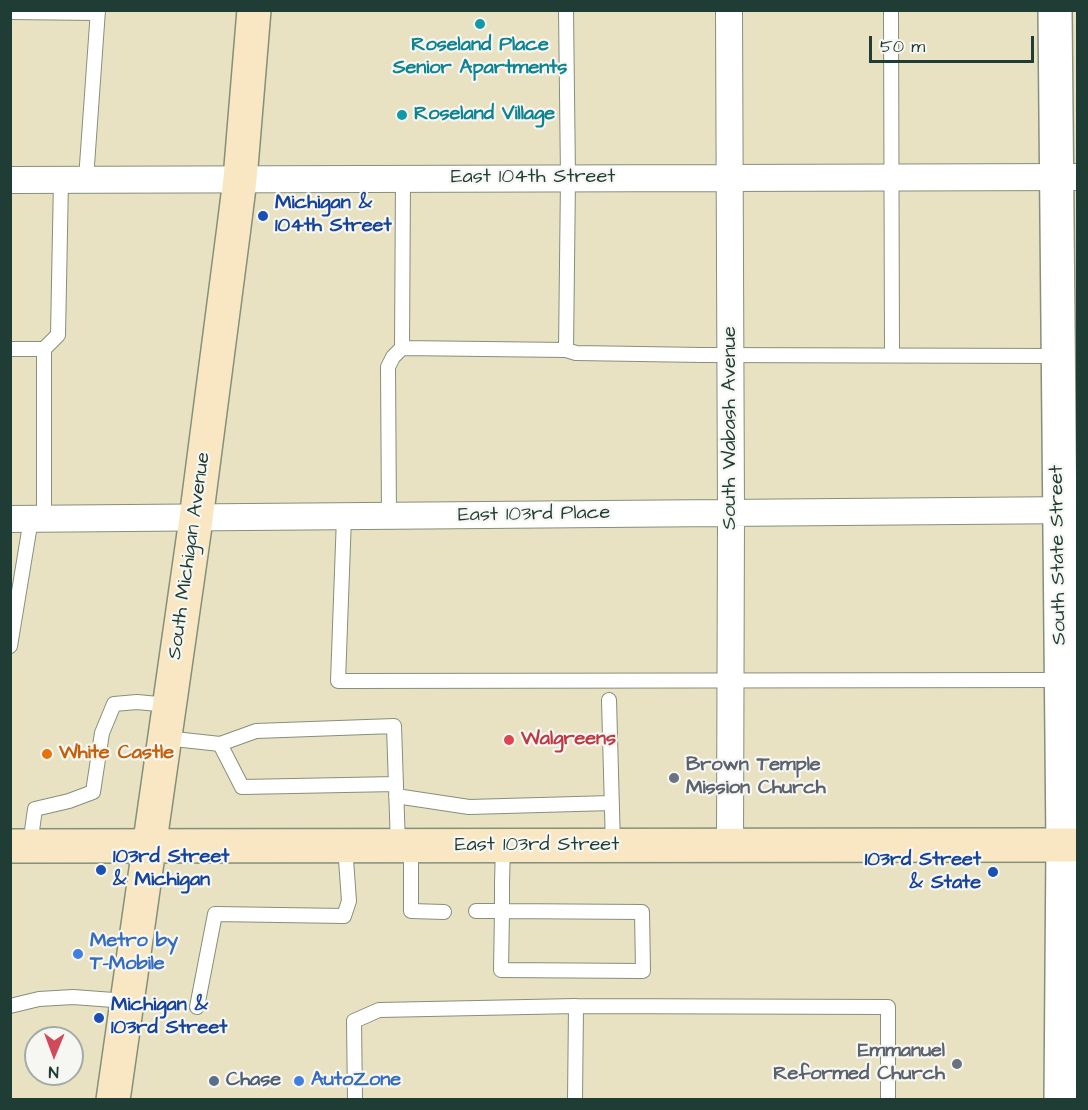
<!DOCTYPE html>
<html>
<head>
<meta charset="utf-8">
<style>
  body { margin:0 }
  #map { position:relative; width:1088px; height:1110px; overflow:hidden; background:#e8e2c2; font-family:"Architects Daughter",sans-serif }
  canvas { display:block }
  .frame { position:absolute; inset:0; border:12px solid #1f3d34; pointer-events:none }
  .north { position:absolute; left:24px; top:1026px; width:60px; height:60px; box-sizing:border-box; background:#f6f6f2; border:2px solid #a0aca6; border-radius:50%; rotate:181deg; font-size:16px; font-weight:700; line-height:24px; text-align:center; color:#1f3d34 }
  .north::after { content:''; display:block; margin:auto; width:21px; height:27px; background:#d1495b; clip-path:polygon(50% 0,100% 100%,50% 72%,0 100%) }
  .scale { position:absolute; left:869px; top:36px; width:165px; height:27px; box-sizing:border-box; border:3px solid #1f3d34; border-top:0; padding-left:8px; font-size:18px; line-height:21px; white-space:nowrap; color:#1f3d34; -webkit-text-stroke:4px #f6f6f2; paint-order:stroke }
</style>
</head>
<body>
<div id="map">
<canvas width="1088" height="1110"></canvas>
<div class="frame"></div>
<div class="north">N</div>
<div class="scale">50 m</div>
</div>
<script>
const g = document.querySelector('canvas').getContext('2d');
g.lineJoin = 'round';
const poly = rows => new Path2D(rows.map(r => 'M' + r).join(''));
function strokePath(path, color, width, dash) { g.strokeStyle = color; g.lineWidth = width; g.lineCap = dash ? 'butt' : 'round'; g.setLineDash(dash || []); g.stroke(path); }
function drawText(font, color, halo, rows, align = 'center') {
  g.font = font + ' "Architects Daughter",sans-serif'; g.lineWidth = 4.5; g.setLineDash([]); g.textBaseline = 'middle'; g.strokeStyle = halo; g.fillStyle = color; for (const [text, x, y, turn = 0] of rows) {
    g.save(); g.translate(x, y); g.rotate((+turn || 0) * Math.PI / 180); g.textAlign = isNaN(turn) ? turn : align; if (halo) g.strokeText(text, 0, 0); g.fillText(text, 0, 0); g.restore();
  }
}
const service = poly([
  [891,10,892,355],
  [10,12,98,13],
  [86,179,98,10],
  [402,348,566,350,576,353,703,355,1057,356],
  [10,349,44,349,58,335,61,180],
  [44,349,44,518],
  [566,350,568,178,566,10],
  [344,517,338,681,1063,680],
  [389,517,388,367,393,357,402,348,403,179],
  [10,646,31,519],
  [609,700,613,846],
  [165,738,220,744,256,731,394,726,398,846],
  [220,744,242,787,396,784],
  [396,796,469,807,612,803],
  [30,845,35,809,69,801,93,792,102,733,114,704,137,702,169,705],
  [411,846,411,911,444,912],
  [476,911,502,911,642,912,643,971,501,970,502,911,502,883,503,846],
  [10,1006,39,999,73,997,127,1001],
  [197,1007,215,914,344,916,349,901,345,846],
  [355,1100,354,1021,379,1010,576,1006,888,1007,888,1100],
  [575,1100,576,1006]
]);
const minor = poly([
  [729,10,731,513,730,845],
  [10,180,1078,177],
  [10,519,1078,510]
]);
const tertiary = poly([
  [1055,10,1063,845,1061,1100]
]);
const secondary = poly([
  [10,846,1078,845],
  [113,1100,196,519,234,227,240,179,254,10]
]);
strokePath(service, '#84907b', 16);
strokePath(minor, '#84907b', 28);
strokePath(tertiary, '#84907b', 36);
strokePath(secondary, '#84907b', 36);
strokePath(service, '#fff', 14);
strokePath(minor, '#fff', 26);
strokePath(tertiary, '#fff', 33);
strokePath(secondary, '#f9e7c3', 33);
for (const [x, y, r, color] of [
  [480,24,6,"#0f9aa8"],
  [402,115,6,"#0f9aa8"],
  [263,216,6,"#1a4fb4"],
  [509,740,6,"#e0444e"],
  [47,754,6,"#e8710a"],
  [674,778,6,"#6b7280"],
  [101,870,6,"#1a4fb4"],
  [993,872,6,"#1a4fb4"],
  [78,954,6,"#3f7fe0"],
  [99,1018,6,"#1a4fb4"],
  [957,1064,6,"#6b7280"],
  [214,1081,6,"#5c6f8a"],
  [299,1081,6,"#3f7fe0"]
]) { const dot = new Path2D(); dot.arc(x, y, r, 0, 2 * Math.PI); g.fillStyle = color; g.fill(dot); strokePath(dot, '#f6f6f2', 2); }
drawText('bold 20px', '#0d838f', '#f6f6f2', [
  ["Roseland Place",480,46],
  ["Senior Apartments",480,69],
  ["Roseland Village",414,115,"left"]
]);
drawText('20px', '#1f3d34', '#f6f6f2', [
  ["East 104th Street",533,178],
  ["South Wabash Avenue",731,428,-90],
  ["East 103rd Place",534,515,-1],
  ["South State Street",1059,555,-91],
  ["South Michigan Avenue",190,556,-82],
  ["East 103rd Street",537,846]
]);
drawText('bold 20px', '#164399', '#f6f6f2', [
  ["Michigan &",275,204],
  ["104th Street",275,227],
  ["103rd Street",113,858],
  ["& Michigan",113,881],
  ["103rd Street",981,861,"right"],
  ["& State",981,884,"right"],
  ["Michigan &",111,1006],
  ["103rd Street",111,1029]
], 'left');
drawText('bold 20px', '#be3a42', '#f6f6f2', [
  ["Walgreens",521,740]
], 'left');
drawText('bold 20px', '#c56008', '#f6f6f2', [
  ["White Castle",59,754]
], 'left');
drawText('bold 20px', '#5b616d', '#f6f6f2', [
  ["Brown Temple",686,766],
  ["Mission Church",686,789],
  ["Emmanuel",945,1052,"right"],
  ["Reformed Church",945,1075,"right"]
], 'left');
drawText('bold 20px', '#366cbe', '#f6f6f2', [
  ["Metro by",90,942],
  ["T-Mobile",90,965],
  ["AutoZone",311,1081]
], 'left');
drawText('bold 20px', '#4e5e75', '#f6f6f2', [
  ["Chase",226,1081]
], 'left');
</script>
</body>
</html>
